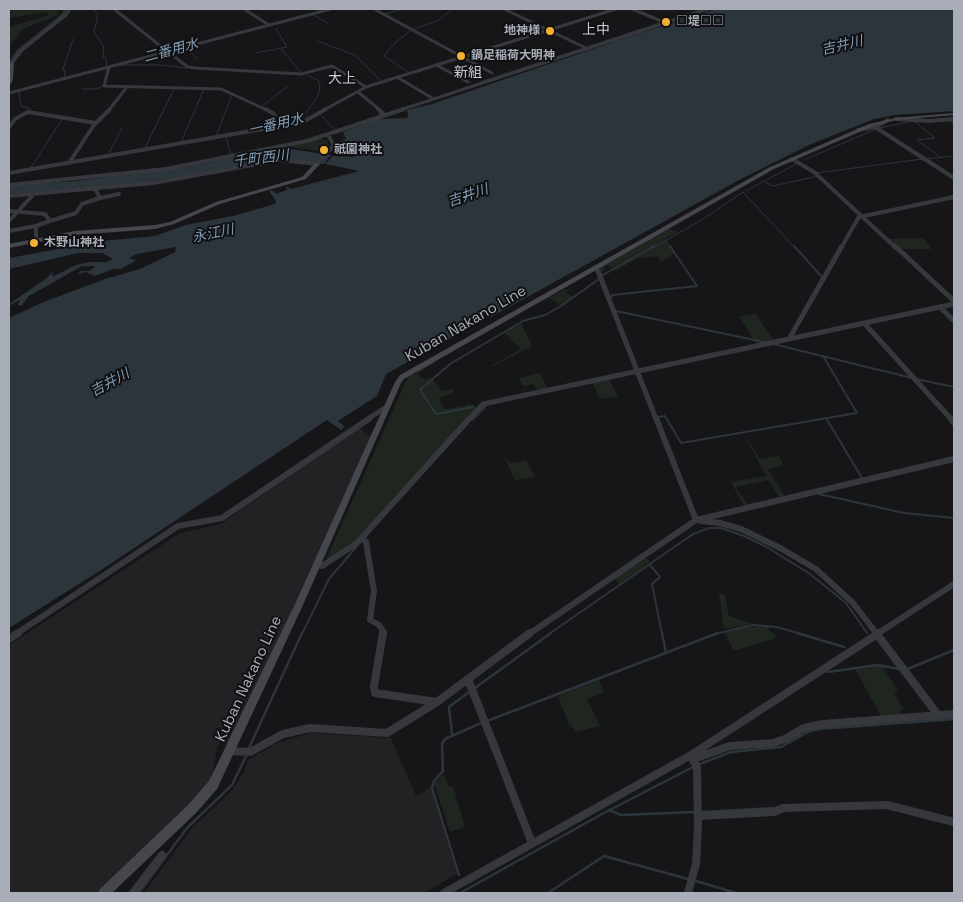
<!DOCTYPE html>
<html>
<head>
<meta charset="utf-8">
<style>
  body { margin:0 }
  #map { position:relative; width:963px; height:902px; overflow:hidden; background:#161618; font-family:"Space Grotesk",sans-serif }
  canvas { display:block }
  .frame { position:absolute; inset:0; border:10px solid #a8adb8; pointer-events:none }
</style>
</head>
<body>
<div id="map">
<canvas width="963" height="902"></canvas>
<div class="frame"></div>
</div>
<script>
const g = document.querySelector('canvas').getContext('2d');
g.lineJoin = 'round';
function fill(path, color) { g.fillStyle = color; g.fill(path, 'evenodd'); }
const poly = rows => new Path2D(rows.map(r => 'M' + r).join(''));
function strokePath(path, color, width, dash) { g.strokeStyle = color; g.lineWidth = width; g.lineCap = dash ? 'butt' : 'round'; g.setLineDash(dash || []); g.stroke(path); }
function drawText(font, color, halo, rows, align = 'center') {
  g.font = font + ' "Space Grotesk","Noto Sans JP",sans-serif'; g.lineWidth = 4; g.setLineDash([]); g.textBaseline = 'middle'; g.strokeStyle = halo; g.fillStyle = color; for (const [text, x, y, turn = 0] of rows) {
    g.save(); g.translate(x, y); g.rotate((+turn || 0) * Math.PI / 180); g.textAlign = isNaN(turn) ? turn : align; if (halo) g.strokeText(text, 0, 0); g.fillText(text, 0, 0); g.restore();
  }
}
fill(poly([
  [359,427,371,437,231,745,227,746,222,741,217,746,212,779,191,806,100,893,9,893,9,645,180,533,221,524],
  [311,733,391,738,416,796,431,787,457,874,424,893,144,893,192,828,232,790,243,774,248,760,277,743]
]), '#222225');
fill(poly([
  [19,9,58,9,57,11,62,10,56,12,59,14,53,17,23,29,9,46,9,27,49,15,47,12,9,18,9,15,12,14,9,12],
  [319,139,327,140,329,145,327,147,321,147,318,151,289,147],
  [669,229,678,232,664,239,675,254,661,262,657,256,636,259,616,271,607,265,603,269,605,270,601,272,600,270,599,267],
  [923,238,932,249,901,249,888,239],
  [569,289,566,293,573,297,560,306,550,298,545,302,546,299,563,290],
  [756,314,773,340,756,344,739,316],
  [521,323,532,346,492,367,491,366,521,349,504,333],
  [438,358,433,364,417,374,425,380,429,378,433,380,442,391,453,389,454,392,451,394,439,398,443,409,465,406,469,403,477,407,353,543,326,560,406,381,409,378,406,378],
  [540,373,547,388,537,390,534,384,523,386,519,378],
  [609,379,618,397,600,399,592,382],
  [743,433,760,459,779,456,784,465,768,470,786,498,745,508,731,482,766,476],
  [768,480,779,497,747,504,736,487],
  [505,459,511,463,526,460,535,477,515,480],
  [645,557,650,562,619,584,614,578],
  [719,593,725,595,729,616,753,624,724,629],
  [748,627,768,627,770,632,775,633,776,638,734,651,724,632],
  [878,666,882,666,898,691,894,693,904,709,900,709,903,716,882,718,855,669],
  [599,680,604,692,587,699,600,726,575,732,572,726,570,727,558,696],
  [444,774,449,787,453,786,465,827,450,832,434,783]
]), '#1e261f');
fill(poly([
  [717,9,954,9,954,111,895,115,874,119,809,145,741,179,491,317,487,315,483,317,484,320,386,374,377,396,338,421,345,427,341,430,327,420,98,572,9,628,9,318,41,303,105,279,140,269,175,252,176,247,137,254,131,257,131,259,137,260,121,269,113,269,95,276,86,272,77,274,81,271,90,271,95,266,82,266,29,296,21,306,18,305,20,300,9,306,9,304,47,278,53,271,52,277,76,265,89,262,107,262,113,259,102,253,78,253,9,269,9,258,102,241,155,236,186,225,233,216,275,204,276,201,269,191,272,190,276,194,287,190,286,186,291,189,359,171,325,164,333,156,355,157,349,145,339,145,339,142,346,139,343,132,379,119,407,118,408,116,407,110,432,104,628,37],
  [283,148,331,155,324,164,285,159,140,183,9,194,9,186,75,181,181,168]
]), '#2c353c');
strokePath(poly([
  [93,9,98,14,94,32,104,47,103,57,106,59,107,68],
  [312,14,329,24],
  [385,14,403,9],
  [412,30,439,20,452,9],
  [317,41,355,55,381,81],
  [187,47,197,60],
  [281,49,302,73],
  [256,53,287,47,276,29],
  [119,65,161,65,187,68],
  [408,72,384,56,396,42,411,30],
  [64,79,65,71,63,70,73,39],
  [480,82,702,9],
  [82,89,95,89,104,86],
  [19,91,21,106,30,109,28,111],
  [261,107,288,86],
  [320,114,335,130],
  [948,120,954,124],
  [300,121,317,98,320,89,319,81,307,75],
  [914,121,935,138,917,140,940,157],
  [879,128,913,121],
  [216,136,232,95],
  [226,136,231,156],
  [181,142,204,89],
  [145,148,174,89],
  [108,155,122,128],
  [926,159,954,156],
  [804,160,876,129],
  [30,169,63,118],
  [816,173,923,159],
  [763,181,773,186,818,176],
  [746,191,796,164],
  [666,240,671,248],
  [652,248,700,221,743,192,795,248]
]), '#2c353c', 1);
strokePath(poly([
  [794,246,822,277],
  [603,275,654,246],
  [611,297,612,295,697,286,670,246],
  [616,311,764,342],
  [773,344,912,378],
  [916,379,954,387],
  [473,407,436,414,420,390,450,364,523,321,545,315,561,306,599,279],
  [657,417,665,416,681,443,857,413,823,356],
  [826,418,862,478],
  [472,420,486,406],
  [819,494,904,513,954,518],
  [650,565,660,577,652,584,662,634],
  [302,634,329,579,357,546],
  [549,634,693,534,709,528,721,528,744,536,765,546,810,574,846,603,867,633],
  [715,634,753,625,777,627,801,634]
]), '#2c353c', 2);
strokePath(poly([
  [662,633,666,653],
  [797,633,844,647],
  [905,670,954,650],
  [828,672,877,665,900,669],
  [475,688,551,633],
  [487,721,718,633],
  [452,734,449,707,469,692],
  [248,750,302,633],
  [697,765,731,752,781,747,810,731,820,729,954,719],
  [609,810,621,815,695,812],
  [703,812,775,808],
  [459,875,432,788,434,781,443,771,442,744,445,739,481,723],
  [696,881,736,893],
  [139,893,187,828,232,785,247,754],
  [460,893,602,814,693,767],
  [548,893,604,856,688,879]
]), '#2c353c', 2.5);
fill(poly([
  [64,9,67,9,65,15,19,52,10,65,9,65,9,62,17,50,62,14,64,9],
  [68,9,79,9,69,11,68,9]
]), '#2c353c');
strokePath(poly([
  [114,9,168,52],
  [244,9,269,25],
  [374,9,492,73],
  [504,9,588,49],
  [632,9,666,23],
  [168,52,188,67,195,68,301,74,332,66,366,87],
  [12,63,22,50,66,15,70,9],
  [436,65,468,82],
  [109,67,104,86,221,89,267,110],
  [397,77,432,98,429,101],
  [358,92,380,110],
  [9,93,331,9],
  [109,110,127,87],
  [324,110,366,87,616,9],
  [400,110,708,9]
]), '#37383d', 3);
strokePath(poly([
  [265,109,273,113,276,117,275,127],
  [378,109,383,113,380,116],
  [896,119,928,121,954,119],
  [9,127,15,119,28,112,96,123],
  [875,127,954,178],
  [858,130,875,127,888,120],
  [792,159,814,172,896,248],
  [69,163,94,125,110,109],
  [9,173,303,122,326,109],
  [9,185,166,169,307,141,404,109],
  [9,196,153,183,280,160,317,164,334,145,328,135],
  [100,198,119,194],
  [9,211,45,214,50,221,76,213,82,204,100,198,96,190],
  [864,216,954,197],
  [9,221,33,195],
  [9,231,36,226],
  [36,240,36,226,50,221],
  [841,248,860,215]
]), '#37383d', 4);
strokePath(poly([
  [895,246,954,301],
  [595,268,598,271,656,419],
  [940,307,954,321],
  [864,323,951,419],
  [789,339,842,246],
  [368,419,389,405],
  [469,419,483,404,954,304]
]), '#37383d', 5);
strokePath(poly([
  [656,418,696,520],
  [950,418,954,423],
  [701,521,720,523,741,529,780,548,816,569,853,603,877,634],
  [362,537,366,542,374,591,370,620,379,625,383,631,382,634],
  [317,566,322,566,357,543,470,418],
  [16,634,178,526,222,518,370,418],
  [529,634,696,520,954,459],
  [877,634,954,584]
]), '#37383d', 6);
strokePath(poly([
  [383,633,374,686,375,693,437,702,530,633],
  [876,633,938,715],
  [9,639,18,633],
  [468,679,532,843],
  [231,751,250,752,283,734,310,728,387,733,437,702],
  [691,755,699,757,730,746,773,743,785,739,804,728,823,724,954,714],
  [699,816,774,812,783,808,887,805,954,822],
  [133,893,162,855],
  [444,893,691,755,879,633],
  [688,893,696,864,698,827,697,768,691,755]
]), '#37383d', 8);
fill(poly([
  [12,62,14,63,13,79,11,84,9,85,10,63,12,62],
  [954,113,954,115,896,120,873,126,774,169,404,379,401,383,303,605,217,789,196,813,112,893,98,893,100,889,188,805,209,781,295,604,395,382,400,375,770,167,869,124,896,118,954,113],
  [315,163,320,164,306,179,220,204,174,224,155,229,75,235,9,248,9,244,75,231,155,225,170,222,216,202,302,177,315,163]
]), '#45474d');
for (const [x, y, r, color] of [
  [666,22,5,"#f2b134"],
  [550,31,5,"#f2b134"],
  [461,56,5,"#f2b134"],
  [324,150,5,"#f2b134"],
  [34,243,5,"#f2b134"]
]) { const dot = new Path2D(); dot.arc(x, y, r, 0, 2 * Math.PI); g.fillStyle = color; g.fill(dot); strokePath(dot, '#111113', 2); }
drawText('bold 12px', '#a8adb8', '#111113', [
  ["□堤□□",676,22],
  ["地神様",540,31,"right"],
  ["鍋足稲荷大明神",471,56],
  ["祇園神社",334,150],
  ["木野山神社",44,243]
], 'left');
drawText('14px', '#c9ccd4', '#111113', [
  ["上中",596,30],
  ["新組",468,73],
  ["大上",342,79]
]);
drawText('italic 14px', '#7f9bb3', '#111113', [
  ["吉井川",842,46,-13],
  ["二番用水",171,51,-15],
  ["一番用水",276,125,-13],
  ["千町西川",261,159,-7],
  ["吉井川",468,196,-19],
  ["永江川",213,234,-12],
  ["吉井川",110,383,-29]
]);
drawText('15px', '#a8adb8', '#111113', [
  ["Kuban Nakano Line",466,324,-30],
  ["Kuban Nakano Line",249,679,-65]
]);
</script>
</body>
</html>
